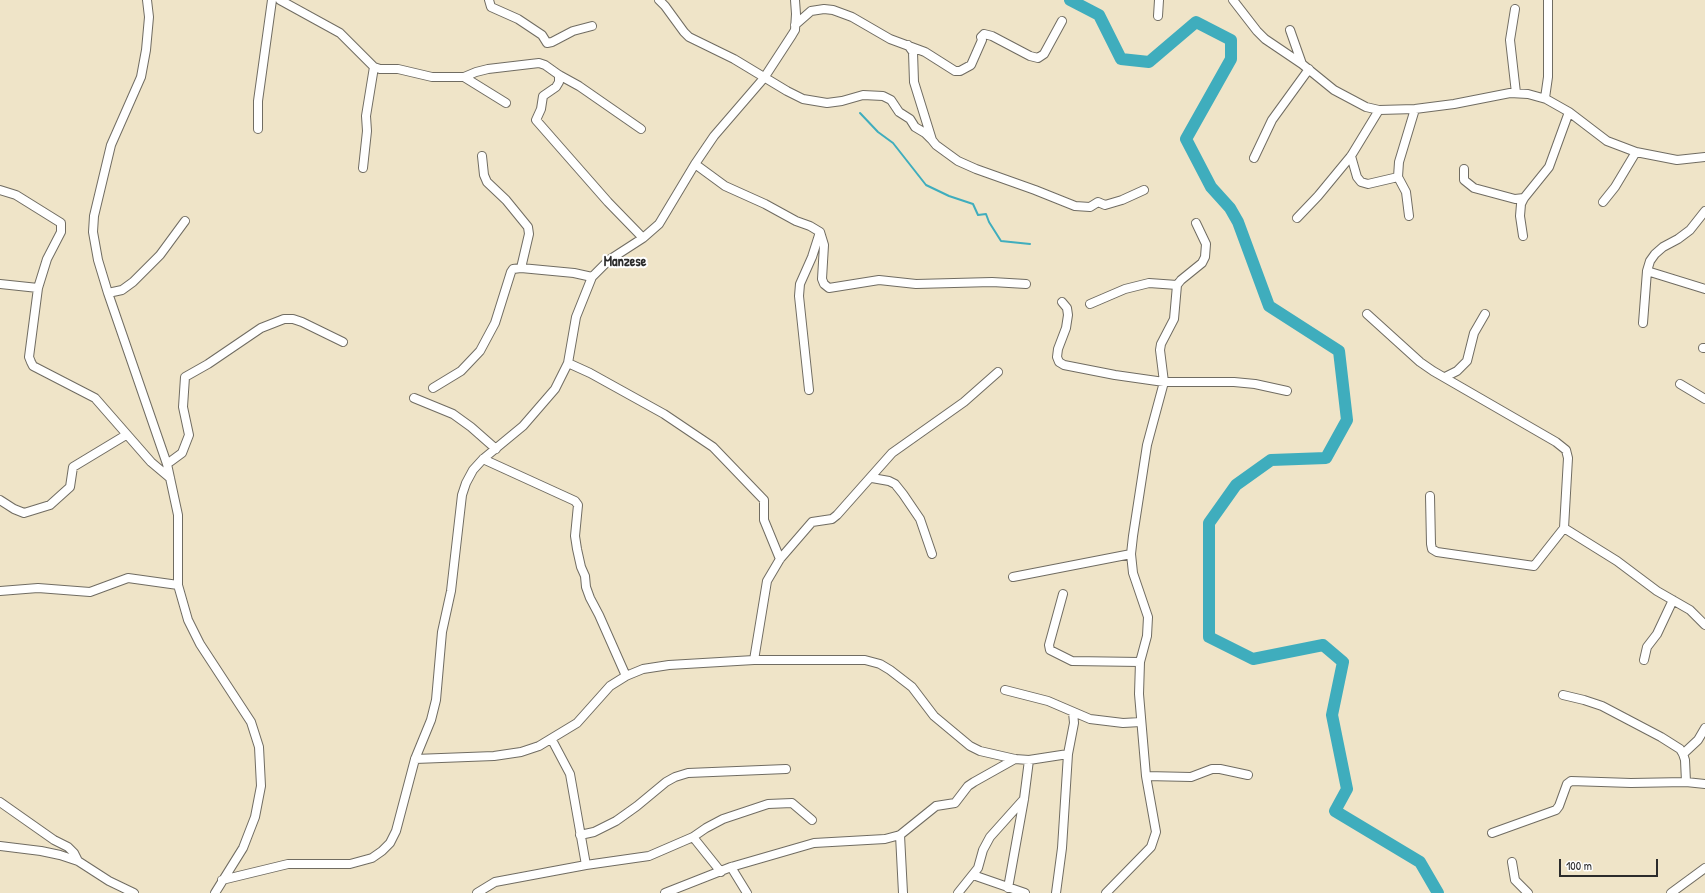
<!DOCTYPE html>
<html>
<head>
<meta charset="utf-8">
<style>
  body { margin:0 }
  #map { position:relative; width:1705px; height:893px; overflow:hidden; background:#efe4c8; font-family:"Patrick Hand",sans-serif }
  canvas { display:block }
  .scale { position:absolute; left:1559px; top:859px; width:99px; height:18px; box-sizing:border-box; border:2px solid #2b2b2b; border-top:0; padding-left:5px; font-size:12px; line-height:14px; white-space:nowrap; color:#2b2b2b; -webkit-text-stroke:3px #fff; paint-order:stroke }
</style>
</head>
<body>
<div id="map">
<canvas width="1705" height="893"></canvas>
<div class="scale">100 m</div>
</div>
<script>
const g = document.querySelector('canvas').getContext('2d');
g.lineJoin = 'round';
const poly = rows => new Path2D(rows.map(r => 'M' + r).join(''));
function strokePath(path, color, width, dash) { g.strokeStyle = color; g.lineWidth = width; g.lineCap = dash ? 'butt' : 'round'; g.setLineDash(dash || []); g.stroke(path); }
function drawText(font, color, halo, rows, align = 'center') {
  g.font = font + ' "Patrick Hand",sans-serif'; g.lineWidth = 4; g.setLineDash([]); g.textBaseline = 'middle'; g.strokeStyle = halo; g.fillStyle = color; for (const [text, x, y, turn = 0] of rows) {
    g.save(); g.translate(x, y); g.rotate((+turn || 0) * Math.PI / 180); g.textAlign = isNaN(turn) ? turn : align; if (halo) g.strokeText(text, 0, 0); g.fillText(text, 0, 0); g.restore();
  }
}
strokePath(poly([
  [860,113,878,132,893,143,926,185,949,196,973,204,978,215,986,214,989,222,1001,241,1030,244]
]), '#3fadbd', 2);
strokePath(poly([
  [1070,0,1099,15,1121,59,1149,62,1196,22,1231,40,1231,59,1186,139,1211,187,1230,208,1238,222,1269,306,1339,351,1347,420,1326,458,1271,460,1236,485,1209,523,1209,637,1253,659,1323,645,1343,662,1332,715,1347,789,1335,811,1420,862,1438,893]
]), '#3fadbd', 12);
const minor = poly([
  [147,0,149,17,146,50,141,77,111,145,94,216,93,232,98,260,108,293,167,464,178,515,178,585,188,620,200,644,251,722,259,747,261,786,255,817,243,848,215,893],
  [280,0,340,33,374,67,380,69,398,69,432,77,464,77,506,103],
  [489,0,491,7,518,19,542,35,547,43,552,42,573,31,592,26],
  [659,0,665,6,684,32,689,37,734,59,787,91,803,99,827,103,842,101,863,95,883,96,891,100,899,112,910,119,915,127,925,133,931,139],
  [1233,0,1257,31,1265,39,1302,64,1334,90,1366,107,1379,110,1415,109,1454,104,1510,93,1528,94,1546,99,1569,112,1607,141,1636,152,1677,160,1705,157],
  [1515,9,1510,40,1516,93],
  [1158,16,1159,0],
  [795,25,811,11,824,9,833,10,852,17,890,39,925,52,955,71,960,71,971,65,982,40,981,37,984,34,992,36,1030,56,1038,58,1044,54,1062,21],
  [1290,30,1302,64],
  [908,45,913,52,914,82,932,140,936,145,958,161,976,169,1035,190,1075,206,1090,207,1098,202,1105,205,1122,200,1144,190],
  [559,75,559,82,556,87,543,96,541,109,536,120,608,202,643,238],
  [464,77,476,72,488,69,539,63,545,65,559,75,579,86,641,129],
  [1545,98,1548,77,1548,0],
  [258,129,258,101,272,0],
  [482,156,484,175,487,182,506,200,528,227,529,234,521,268],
  [1351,156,1357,177,1361,182,1368,184,1398,177],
  [1254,158,1272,120,1309,69],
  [695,164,725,186,765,204,796,221,810,226,820,232,824,245,822,279,824,284,829,288,879,280,916,284,992,282,1026,284],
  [363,168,367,131,366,116,374,67],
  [1464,169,1464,180,1474,188,1515,199,1524,198],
  [0,190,16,195,61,223,61,232,47,259,38,288,29,357,31,362,33,366,95,398,151,462,170,478],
  [1603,202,1615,187,1636,152],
  [1409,216,1406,192,1398,177,1399,162,1415,109],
  [1297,218,1318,196,1351,156,1379,110],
  [1523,236,1520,216,1521,204,1524,198,1549,167,1569,112],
  [1647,271,1705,289],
  [0,284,38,288],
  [108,293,122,290,133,282,160,255,185,221],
  [1062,302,1067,308,1068,315,1066,328,1058,349,1057,357,1059,362,1064,365,1115,375,1164,382,1234,382,1255,384,1287,391],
  [1090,304,1125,289,1149,283,1177,285],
  [1367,314,1420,362,1433,371,1556,442,1566,450,1568,458,1564,528,1617,561,1657,591,1690,610,1705,625],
  [1643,323,1647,271,1650,261,1655,254,1663,247,1678,239,1690,230,1705,211],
  [1703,348,1705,348],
  [568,363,590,373,664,414,713,447,764,500,764,520,780,559],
  [1445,377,1457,371,1467,361,1474,333,1485,314],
  [1680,384,1705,399],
  [433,388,461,371,480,351,495,323,511,272,513,269,521,268,574,273,592,277],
  [809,390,799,296,800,284,812,257,820,232],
  [414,398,453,414,471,427,496,449],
  [483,459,575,501,578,505,575,536,577,549,581,567,585,576,586,587,590,598,599,615,626,676],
  [167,464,182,453,189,435,183,407,185,377,208,364,261,328,284,319,293,319,302,322,343,342],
  [872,478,889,481,895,484,903,494,920,519,932,554],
  [1430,496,1431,544,1432,549,1437,552,1534,566,1564,528],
  [0,500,14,509,24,513,50,505,70,487,73,467,126,435],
  [1013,577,1131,554],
  [0,591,38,588,90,592,128,578,178,585],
  [1063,594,1049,645,1050,650,1072,661,1140,662],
  [754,660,767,581,780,559,812,522,832,519,837,515,892,453,964,402,998,372],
  [1644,660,1647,647,1657,634,1673,600],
  [1005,690,1048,701,1090,719,1123,723,1141,722],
  [1563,695,1584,700,1602,706,1661,737,1680,749,1683,754,1685,760,1686,782],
  [552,740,570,774,586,865,649,856,693,837,706,828,723,819,768,804,792,803,812,820],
  [1683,754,1698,740,1705,728],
  [415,759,494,756,521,752,539,746,577,723,610,686,626,676,643,669,669,665,754,660,865,660,880,664,890,670,912,687,934,716,970,746,980,751,1015,759,1029,760,1068,754],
  [1146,776,1191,777,1212,769,1220,769,1248,775],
  [0,802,54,840,68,847,74,853,78,861],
  [1492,833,1556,810,1559,806,1567,784,1571,781,1631,783,1686,782,1705,784],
  [580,835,594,832,616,821,637,806,666,782,675,777,688,773,786,769],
  [900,835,903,893],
  [693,837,721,872],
  [0,846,41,851,60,855,78,861,109,881,134,893],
  [1512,862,1515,880,1528,893],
  [731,867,747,893],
  [973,875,1025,893],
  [222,880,288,864,350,864,372,858,382,851,390,843,396,831,415,759,431,720,436,700,442,632,451,591,462,495,466,483,473,470,483,459,523,426,555,389,568,363,576,317,592,277,609,260,643,238,659,224,695,164,714,136,764,78,792,35,795,30,796,14,795,0],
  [1008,888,1024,799,1029,760],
  [477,893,495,882,586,865],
  [665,893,731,867,814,843,885,839,900,835,936,806,955,803,968,786,974,782,1015,759],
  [958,893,978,868,983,850,990,837,1024,799],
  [1056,893,1062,848,1068,754,1074,723,1073,712],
  [1106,893,1151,847,1156,832,1146,776,1139,694,1140,662,1147,636,1148,617,1133,573,1131,554,1133,536,1147,445,1164,382,1160,350,1161,344,1174,319,1177,285,1181,280,1202,263,1205,257,1206,244,1196,223],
  [1671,893,1705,868]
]);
strokePath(minor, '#706c62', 10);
strokePath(minor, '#fff', 8);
drawText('bold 14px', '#2b2b2b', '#fff', [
  ["Manzese",625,262]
]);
</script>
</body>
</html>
